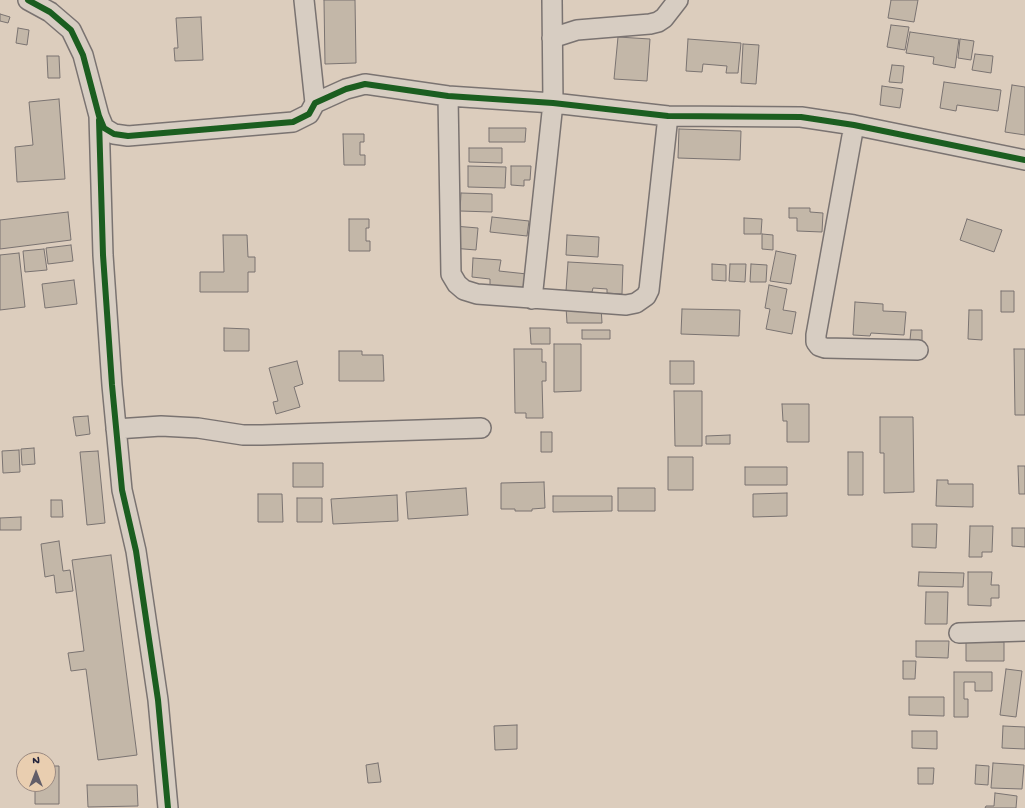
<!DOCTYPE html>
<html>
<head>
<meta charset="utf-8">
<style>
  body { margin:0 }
  #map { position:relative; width:1025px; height:808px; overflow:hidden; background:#dccdbd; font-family:"Gochi Hand",sans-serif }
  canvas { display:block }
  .north { position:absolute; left:16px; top:752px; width:40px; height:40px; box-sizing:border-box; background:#e9ceb0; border:1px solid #998981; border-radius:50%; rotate:0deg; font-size:11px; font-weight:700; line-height:16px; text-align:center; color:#22223b }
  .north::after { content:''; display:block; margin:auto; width:14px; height:18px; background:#635e68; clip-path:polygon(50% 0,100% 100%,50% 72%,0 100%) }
</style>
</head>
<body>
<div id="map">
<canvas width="1025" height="808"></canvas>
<div class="north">N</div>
</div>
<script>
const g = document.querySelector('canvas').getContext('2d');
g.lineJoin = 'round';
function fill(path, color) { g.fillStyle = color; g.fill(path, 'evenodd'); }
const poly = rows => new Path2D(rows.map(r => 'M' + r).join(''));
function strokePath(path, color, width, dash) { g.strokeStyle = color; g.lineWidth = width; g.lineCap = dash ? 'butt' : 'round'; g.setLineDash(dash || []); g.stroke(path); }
const building = poly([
  [324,0,355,0,356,63,325,64,324,0],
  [891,0,918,0,914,22,888,18,891,0],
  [0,14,10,17,8,23,0,21,0,14],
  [201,17,203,60,175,61,174,48,178,48,176,18,201,17],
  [891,25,909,27,905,50,887,47,891,25],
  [18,28,29,30,27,45,16,43,18,28],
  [910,32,959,39,955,68,933,64,934,57,906,53,910,32],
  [618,37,650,39,647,81,614,79,618,37],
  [688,39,741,43,738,73,726,73,727,66,703,64,702,72,686,71,688,39],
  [960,39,974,41,971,60,958,58,960,39],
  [743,44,759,45,756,84,741,83,743,44],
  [975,54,993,56,991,73,972,70,975,54],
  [47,56,59,56,60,78,48,78,47,56],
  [892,65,904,66,902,83,889,82,892,65],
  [944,82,1001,90,998,111,957,105,956,111,940,108,944,82],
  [1012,85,1025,87,1025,135,1005,132,1012,85],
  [882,86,903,89,900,108,880,105,882,86],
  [59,99,65,179,17,182,15,147,33,145,29,102,59,99],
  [489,128,526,128,525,142,489,142,489,128],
  [679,129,741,131,740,160,678,158,679,129],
  [343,134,364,134,364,142,360,142,360,155,365,155,365,165,344,165,343,134],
  [469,148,502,148,502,163,469,162,469,148],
  [468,166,506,167,505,188,468,187,468,166],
  [511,166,531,166,530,180,524,180,524,186,511,185,511,166],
  [461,193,492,194,492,212,460,211,461,193],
  [789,208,810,208,810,212,823,213,822,232,797,231,797,218,789,218,789,208],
  [68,212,71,240,0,249,0,220,68,212],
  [492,217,529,221,527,236,490,232,492,217],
  [744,218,762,219,761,234,744,234,744,218],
  [349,219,369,219,369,228,366,228,366,241,370,241,370,251,349,251,349,219],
  [967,219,1002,230,994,252,960,240,967,219],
  [454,226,478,228,476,250,452,248,454,226],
  [762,234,773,235,773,250,762,249,762,234],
  [223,235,247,235,248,257,255,257,255,272,248,272,248,292,200,292,200,272,224,272,223,235],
  [567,235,599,237,598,257,566,255,567,235],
  [71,245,73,261,48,264,46,248,71,245],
  [44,249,47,270,25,272,23,251,44,249],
  [776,251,796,255,791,284,770,281,776,251],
  [19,253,25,307,0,310,0,255,19,253],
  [473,258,501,260,499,271,527,274,526,290,490,287,490,279,472,277,473,258],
  [568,262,623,265,622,294,607,293,607,289,593,288,592,292,566,291,568,262],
  [712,264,726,265,726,281,712,280,712,264],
  [730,264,746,264,745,282,729,281,730,264],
  [751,264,767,265,766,282,750,282,751,264],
  [74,280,77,304,45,308,42,284,74,280],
  [769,285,787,289,783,310,796,312,792,334,766,329,770,309,765,308,769,285],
  [1001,291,1014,291,1014,312,1001,312,1001,291],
  [855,302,883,304,883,311,906,312,904,335,871,333,870,336,853,335,855,302],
  [566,307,601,307,602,323,567,323,566,307],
  [682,309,740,310,739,336,681,334,682,309],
  [969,310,982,310,982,340,968,339,969,310],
  [224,328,249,329,249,351,224,351,224,328],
  [530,328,550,328,550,344,531,344,530,328],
  [582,330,610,330,610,339,582,339,582,330],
  [911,330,922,330,922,341,910,340,911,330],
  [554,344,581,344,581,391,554,392,554,344],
  [514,349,542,349,542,362,546,362,546,381,542,381,543,418,526,418,526,413,515,413,514,349],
  [1014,349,1025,349,1025,415,1015,415,1014,349],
  [339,351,362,351,362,355,383,355,384,381,339,381,339,351],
  [297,361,303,384,294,387,300,407,276,414,273,402,278,401,269,368,297,361],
  [670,361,694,361,694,384,670,384,670,361],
  [674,391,702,391,702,446,675,446,674,391],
  [782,404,809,404,809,442,787,442,787,421,783,421,782,404],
  [88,416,90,434,76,436,73,417,88,416],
  [880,417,913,417,914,492,884,493,884,453,880,453,880,417],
  [541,432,552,432,552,452,541,452,541,432],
  [730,435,730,444,706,444,706,436,730,435],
  [34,448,35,464,22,465,21,449,34,448],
  [19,450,20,472,3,473,2,451,19,450],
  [98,451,105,523,87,525,80,452,98,451],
  [848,452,863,452,863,495,848,495,848,452],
  [668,457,693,457,693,490,668,490,668,457],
  [293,463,323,463,323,487,293,487,293,463],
  [1018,466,1025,466,1025,494,1019,494,1018,466],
  [745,467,787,467,787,485,745,485,745,467],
  [937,480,948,480,948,484,973,484,973,507,936,506,937,480],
  [544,482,545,508,532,509,532,511,515,511,515,509,501,509,501,483,544,482],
  [466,488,468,515,408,519,406,492,466,488],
  [618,488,655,488,655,511,618,511,618,488],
  [787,493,787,516,753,517,753,494,787,493],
  [258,494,282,494,283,522,258,522,258,494],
  [397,495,398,521,333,524,331,499,397,495],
  [553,496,612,496,612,511,553,512,553,496],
  [297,498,322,498,322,522,297,522,297,498],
  [51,500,62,500,63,517,51,517,51,500],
  [21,517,21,530,0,530,0,518,21,517],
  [912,524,937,524,936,548,912,547,912,524],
  [970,526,993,526,992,552,982,552,982,557,969,557,970,526],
  [1012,528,1025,528,1025,547,1012,546,1012,528],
  [59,541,63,571,70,570,73,591,56,593,54,575,45,577,41,544,59,541],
  [111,555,137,755,98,760,86,669,71,671,68,653,84,651,72,560,111,555],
  [919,572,964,573,963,587,918,586,919,572],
  [968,572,992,572,991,585,999,585,999,598,991,598,991,606,968,605,968,572],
  [926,592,948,592,947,624,925,624,926,592],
  [916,641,949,641,948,658,916,657,916,641],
  [966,642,1004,642,1004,661,966,661,966,642],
  [903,661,916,661,915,679,903,679,903,661],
  [1006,669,1022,671,1016,717,1000,715,1006,669],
  [954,672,992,672,992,691,975,691,975,682,964,682,964,699,968,699,968,717,954,717,954,672],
  [909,697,944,697,944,716,909,715,909,697],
  [517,725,517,749,495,750,494,726,517,725],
  [1003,726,1025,727,1025,749,1002,748,1003,726],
  [912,731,937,731,937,749,912,748,912,731],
  [378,763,381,782,368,783,366,765,378,763],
  [993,763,1024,765,1022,789,991,788,993,763],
  [976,765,989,766,988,785,975,784,976,765],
  [48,766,59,766,59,804,35,804,35,784,48,784,48,766],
  [918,768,934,768,933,784,918,784,918,768],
  [87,785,137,785,138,806,88,807,87,785],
  [995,793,1017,796,1016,808,985,808,986,806,994,806,995,793]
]);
fill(building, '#c3b7a8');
strokePath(building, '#7a7371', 1);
const minor = poly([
  [28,0,50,12,71,30,83,55,99,116,104,128,114,134,128,136,293,122,309,114,315,103,346,89,365,84,448,96,553,103,668,116,801,117,854,125,1025,160],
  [304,0,315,103],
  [552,38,577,30,650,24,658,22,664,18,678,0],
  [448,96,451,274,457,284,464,290,477,294,626,305,636,303,646,296,649,290,668,116],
  [99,116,103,255,112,385,122,490,136,551,158,700,168,808],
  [854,125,816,335,816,342,819,346,825,348,918,350],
  [532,299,553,103,552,0],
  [116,429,161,426,198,428,243,435,262,435,481,428],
  [959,633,1025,631]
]);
strokePath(minor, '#7a7371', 22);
strokePath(minor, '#d7cdc2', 19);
strokePath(poly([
  [28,0,50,12,71,30,83,55,99,116,104,128,114,134,128,136,293,122,309,114,315,103,346,89,365,84,448,96,553,103,668,116,801,117,854,125,1025,160],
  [99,120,103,255,112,385,122,490,136,551,158,700,168,808]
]), '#1b5e20', 6);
</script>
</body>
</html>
